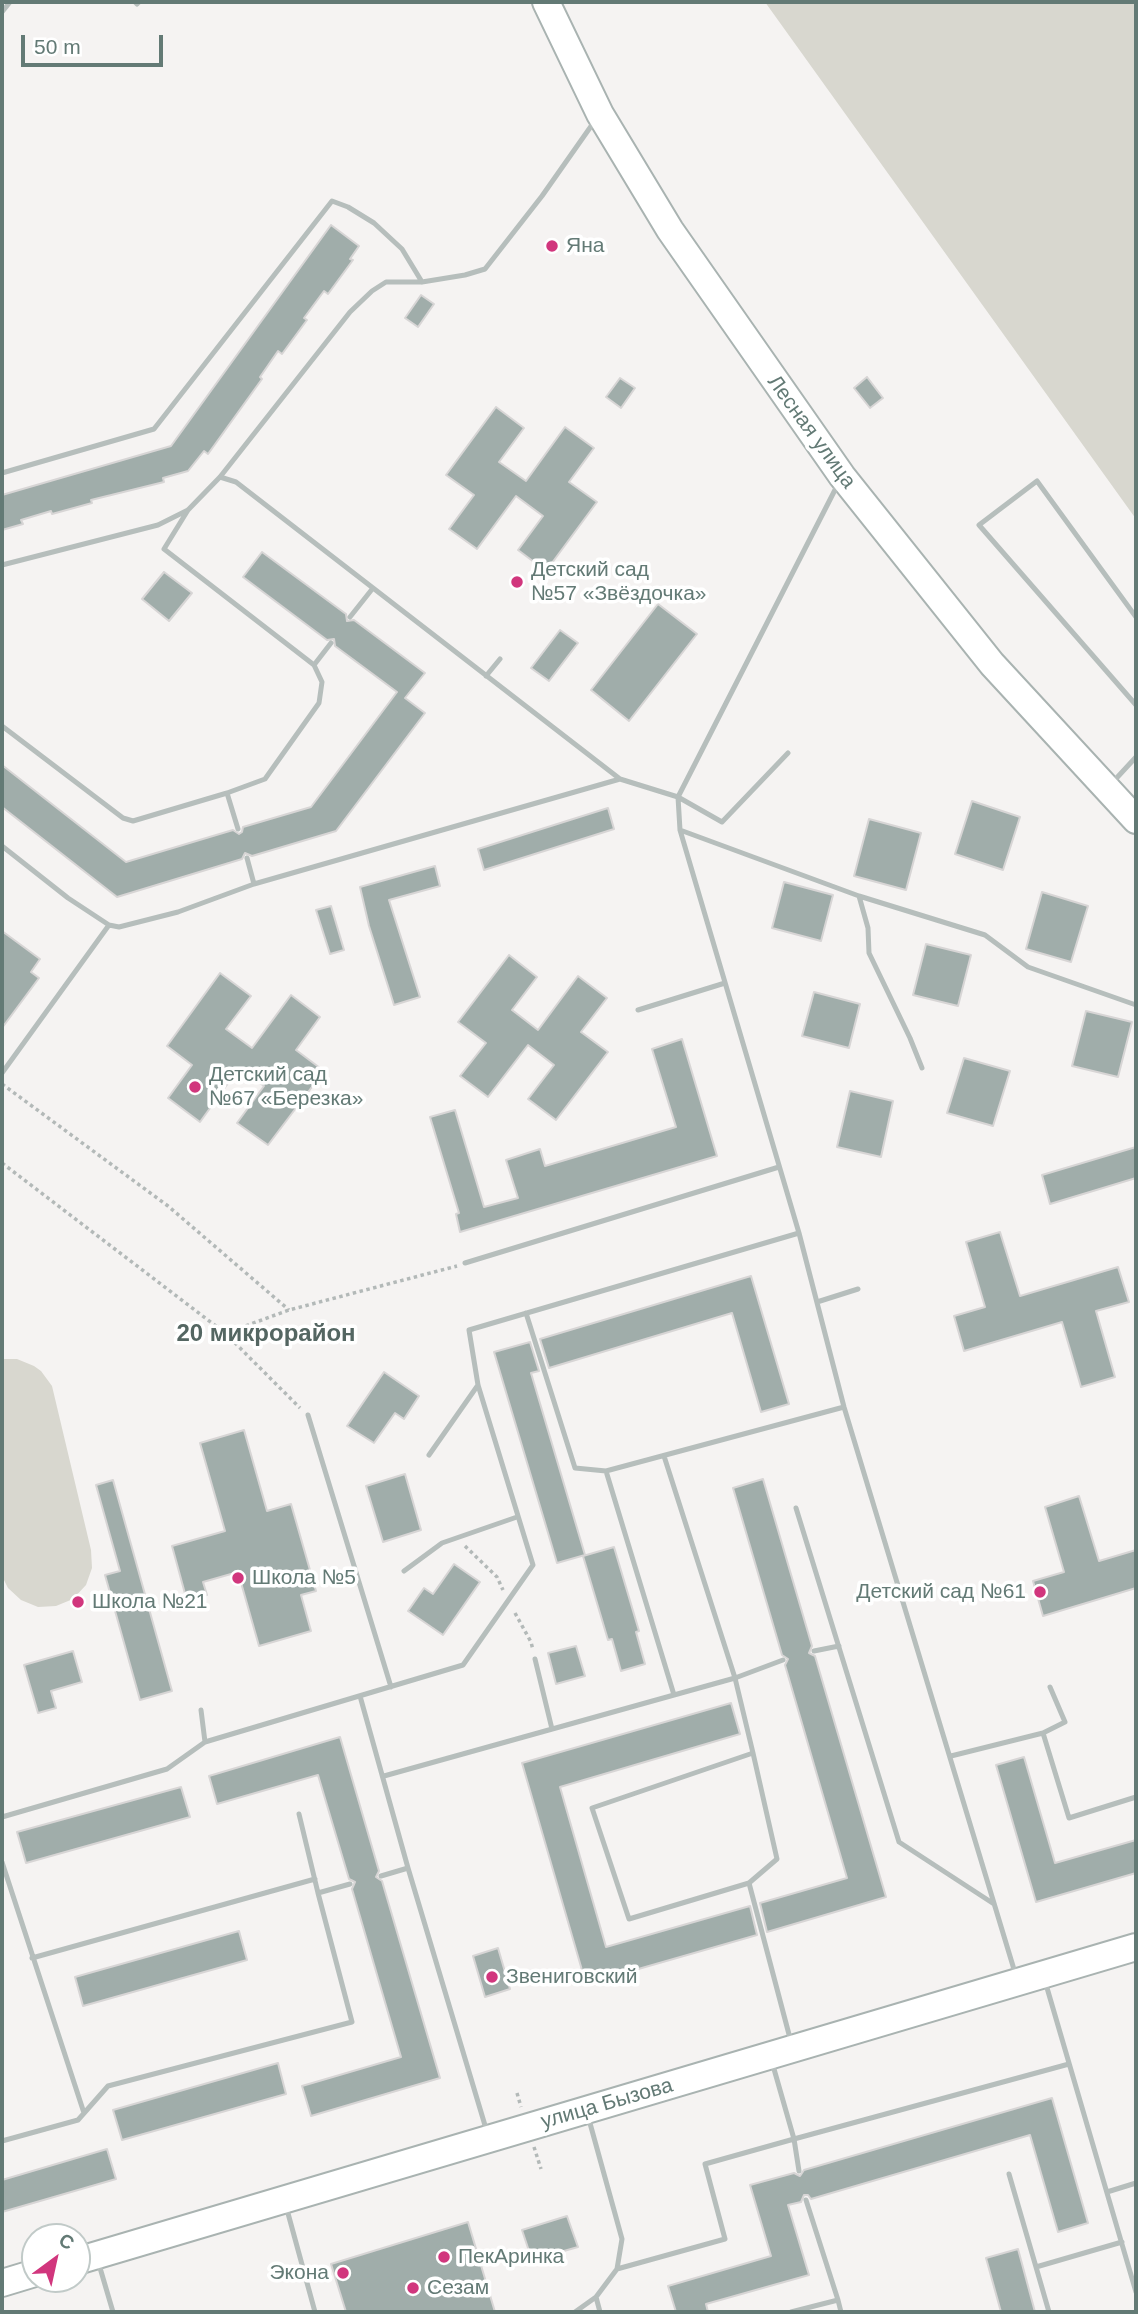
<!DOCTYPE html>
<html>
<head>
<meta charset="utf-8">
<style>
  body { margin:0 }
  #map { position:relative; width:1138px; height:2314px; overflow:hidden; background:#f5f3f2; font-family:Helvetica,sans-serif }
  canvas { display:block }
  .frame { position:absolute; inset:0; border:4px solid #637a75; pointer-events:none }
  .north { position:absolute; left:21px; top:2223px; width:70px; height:70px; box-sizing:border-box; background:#fff; border:2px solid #c1cac8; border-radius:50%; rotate:33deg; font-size:19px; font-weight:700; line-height:28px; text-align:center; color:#637a75 }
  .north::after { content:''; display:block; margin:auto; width:24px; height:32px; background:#d1367d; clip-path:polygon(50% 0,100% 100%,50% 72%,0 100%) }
  .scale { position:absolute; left:21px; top:35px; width:142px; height:32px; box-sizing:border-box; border:4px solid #637a75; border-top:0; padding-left:9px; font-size:21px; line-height:24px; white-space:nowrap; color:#637a75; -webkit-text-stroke:5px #fff; paint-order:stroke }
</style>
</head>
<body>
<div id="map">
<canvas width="1138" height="2314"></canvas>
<div class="frame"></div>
<div class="north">С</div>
<div class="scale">50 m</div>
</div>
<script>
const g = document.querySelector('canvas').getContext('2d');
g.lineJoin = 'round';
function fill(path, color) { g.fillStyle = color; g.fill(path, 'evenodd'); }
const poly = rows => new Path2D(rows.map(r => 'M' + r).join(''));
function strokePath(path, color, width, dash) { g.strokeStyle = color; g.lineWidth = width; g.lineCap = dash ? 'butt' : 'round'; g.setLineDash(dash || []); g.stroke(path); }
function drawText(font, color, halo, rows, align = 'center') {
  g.font = font + ' Helvetica,sans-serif'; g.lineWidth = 7; g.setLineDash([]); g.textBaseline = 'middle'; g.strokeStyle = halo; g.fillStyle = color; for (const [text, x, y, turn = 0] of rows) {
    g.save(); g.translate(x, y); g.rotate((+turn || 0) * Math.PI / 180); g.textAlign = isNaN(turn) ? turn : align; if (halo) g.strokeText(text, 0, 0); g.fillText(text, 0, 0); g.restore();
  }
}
fill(poly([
  [765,2,1136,2,1136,519],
  [2,1359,17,1359,34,1366,41,1371,52,1386,91,1550,92,1568,86,1585,73,1599,56,1606,38,1607,21,1600,8,1588,2,1576]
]), '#d8d7cf');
const building = poly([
  [331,225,359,246,350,259,353,260,328,294,324,291,304,318,307,320,282,354,278,351,260,377,262,379,208,454,204,451,188,471,163,478,164,482,91,500,92,503,52,514,51,511,21,520,23,524,2,530,2,495,171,446,331,225],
  [421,295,434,304,418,327,405,318,421,295],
  [867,377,883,398,870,408,854,388,867,377],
  [620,378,635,388,621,408,606,397,620,378],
  [496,407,524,428,499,462,526,481,565,427,594,448,569,482,597,502,546,571,518,550,543,516,516,496,477,549,449,529,474,495,446,475,496,407],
  [262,552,346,614,347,621,354,620,425,673,405,698,425,713,336,831,252,856,245,853,242,859,117,897,2,807,2,765,126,862,233,830,239,834,242,832,243,827,311,807,397,692,335,646,334,639,327,640,243,577,262,552],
  [164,572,192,593,169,621,142,599,164,572],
  [658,604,697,634,629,721,591,690,658,604],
  [560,630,578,643,549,681,531,668,560,630],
  [972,801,1020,817,1003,870,955,854,972,801],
  [608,808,614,829,484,870,478,849,608,808],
  [869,819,921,833,906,890,854,876,869,819],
  [435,866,440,886,389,900,420,997,394,1005,369,926,360,887,435,866],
  [784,882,833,895,821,941,772,928,784,882],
  [1042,892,1088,906,1071,962,1026,949,1042,892],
  [331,906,344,950,330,954,316,910,331,906],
  [2,931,40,959,31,972,39,978,2,1028,2,931],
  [926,944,971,955,958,1006,913,995,926,944],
  [509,955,537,977,512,1010,538,1030,578,976,607,998,581,1032,608,1052,556,1120,528,1099,554,1065,528,1045,488,1097,460,1076,486,1043,458,1022,509,955],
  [220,973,251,996,226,1029,252,1048,291,995,320,1017,296,1050,324,1071,268,1145,237,1123,264,1086,239,1068,200,1122,168,1098,192,1065,167,1046,220,973],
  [814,992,860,1004,849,1048,802,1036,814,992],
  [1086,1011,1132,1022,1118,1077,1072,1066,1086,1011],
  [682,1039,717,1156,460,1232,456,1214,459,1213,430,1117,455,1110,484,1207,518,1198,506,1160,540,1149,545,1166,676,1127,652,1049,682,1039],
  [964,1058,1010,1071,993,1126,947,1113,964,1058],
  [850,1091,893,1101,881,1157,837,1147,850,1091],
  [1136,1147,1136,1178,1050,1204,1042,1175,1136,1147],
  [1000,1232,1020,1296,1118,1267,1129,1302,1096,1311,1115,1377,1081,1387,1062,1322,964,1351,954,1316,985,1307,966,1242,1000,1232],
  [751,1276,789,1404,761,1412,732,1313,549,1368,540,1339,751,1276],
  [530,1342,539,1371,531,1373,585,1555,557,1563,494,1352,530,1342],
  [384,1372,419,1396,404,1419,395,1413,374,1443,347,1426,384,1372],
  [244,1430,267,1511,291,1504,316,1591,301,1595,311,1631,259,1646,238,1572,203,1582,207,1595,187,1601,172,1546,225,1531,200,1443,244,1430],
  [405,1474,421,1530,383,1542,366,1486,405,1474],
  [763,1479,812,1646,809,1653,815,1656,886,1897,767,1932,760,1903,847,1878,785,1665,788,1659,782,1655,733,1488,763,1479],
  [113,1480,172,1691,140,1700,105,1575,120,1571,96,1485,113,1480],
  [1079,1496,1099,1561,1136,1550,1136,1588,1043,1616,1033,1581,1064,1572,1045,1507,1079,1496],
  [614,1547,639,1631,636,1632,645,1664,621,1671,612,1639,608,1640,583,1556,614,1547],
  [454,1564,480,1582,443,1635,408,1611,424,1588,433,1594,454,1564],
  [576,1646,585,1676,556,1684,548,1653,576,1646],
  [73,1651,82,1682,51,1691,56,1708,38,1713,24,1665,73,1651],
  [731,1703,740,1734,560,1787,606,1947,750,1906,757,1935,586,1984,522,1763,731,1703],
  [340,1737,379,1871,376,1877,382,1881,440,2078,311,2116,302,2086,401,2057,352,1889,355,1882,349,1879,318,1775,217,1804,209,1776,340,1737],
  [1024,1757,1055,1863,1136,1840,1136,1873,1036,1902,996,1765,1024,1757],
  [181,1787,190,1817,26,1863,17,1832,181,1787],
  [239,1931,247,1960,83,2006,75,1977,239,1931],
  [498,1948,510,1989,485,1997,473,1956,498,1948],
  [278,2063,286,2094,122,2140,113,2110,278,2063],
  [1052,2098,1088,2223,1058,2232,1030,2135,811,2199,808,2195,804,2195,801,2202,788,2205,809,2275,706,2304,708,2312,676,2312,668,2286,771,2256,750,2185,794,2173,800,2176,804,2170,1052,2098],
  [107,2149,116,2179,2,2212,2,2180,107,2149],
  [567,2216,578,2247,532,2260,522,2230,567,2216],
  [468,2222,495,2312,346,2312,331,2264,468,2222],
  [1018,2249,1035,2312,1001,2312,986,2258,1018,2249]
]);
fill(building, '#a0adaa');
strokePath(building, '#d7d5d5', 2);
const secondary = poly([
  [546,2,600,114,670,230,842,476,992,664,1136,820],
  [77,2261,1136,1947],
  [2,2283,35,2273]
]);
strokePath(secondary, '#a9b3b1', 30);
strokePath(poly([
  [2,1084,168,1206,289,1310],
  [2,1163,225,1333,300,1408],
  [226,1333,289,1310,457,1266],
  [465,1546,497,1577,503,1590],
  [515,1613,531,1642,533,1650],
  [517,2093,521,2107],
  [534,2147,541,2169]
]), '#b3b9b8', 3.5, [3.5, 3.5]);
strokePath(poly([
  [135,2,137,4,139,2],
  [2,12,10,2],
  [2,473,154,429,332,201,348,207,374,223,402,249,422,282],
  [220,477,236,482,620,779],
  [838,484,678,797,680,830,799,1233,844,1407,1016,1976],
  [2,565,158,525,188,510,220,477,350,312,372,291,386,282,422,282,465,275,485,269,542,196,594,122],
  [350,617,373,588],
  [1136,617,1037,481,979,525,1136,705],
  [314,665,331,643],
  [486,676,500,659],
  [2,726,123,818,133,821,227,793,265,779,319,703,322,682,314,665,164,549,188,510],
  [1112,783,1136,757],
  [227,793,238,829],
  [680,830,859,896,985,935,1028,967,1136,1005],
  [2,846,68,898,109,925,119,927,178,912,254,884,620,779,678,797,722,822,788,753],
  [247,858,254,884],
  [859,896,868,928,869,953,910,1038,922,1068],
  [638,1010,725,983],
  [2,1073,109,925],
  [465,1263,779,1167],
  [817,1302,858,1289],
  [526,1313,575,1468,606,1471],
  [308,1415,391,1687],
  [429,1455,478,1385],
  [664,1456,735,1678,753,1753,777,1859,749,1883,629,1919,592,1808,753,1753],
  [796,1508,899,1842,994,1904],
  [404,1571,442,1543,517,1517],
  [814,1651,839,1646],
  [535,1659,552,1729],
  [783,1660,735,1678,674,1695,606,1471,844,1407],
  [360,1696,408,1868,487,2132],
  [201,1710,205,1742],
  [1043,1733,1065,1722,1050,1687],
  [951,1756,1043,1733,1069,1818,1136,1797],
  [384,1776,674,1695],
  [299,1814,318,1893,350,1884],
  [2,1817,167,1769,205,1742,463,1665,533,1565,478,1385,469,1330,799,1233],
  [2,1862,84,2113],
  [381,1876,408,1868],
  [749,1883,791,2042],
  [32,1958,315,1879],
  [1045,1981,1136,2292],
  [772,2062,794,2139,1069,2064],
  [588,2116,622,2239,617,2269,596,2297,600,2312],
  [2,2141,78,2120,108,2086,352,2022,318,1893],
  [1009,2174,1036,2267],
  [1107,2192,1136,2183],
  [286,2206,315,2312],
  [98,2261,113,2312],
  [617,2269,725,2239,705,2164,794,2139,799,2171],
  [838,2300,841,2312],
  [575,2312,596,2297],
  [791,2312,838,2300,806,2200],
  [1049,2312,1036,2267,1122,2242]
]), '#b6bebc', 5);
strokePath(secondary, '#fff', 26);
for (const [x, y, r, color] of [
  [552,246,7,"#d1367d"],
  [517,582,7,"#d1367d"],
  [195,1087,7,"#d1367d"],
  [238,1578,7,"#d1367d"],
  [1040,1592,7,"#d1367d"],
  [78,1602,7,"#d1367d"],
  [492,1977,7,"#d1367d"],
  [444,2257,7,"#d1367d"],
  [343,2273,7,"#d1367d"],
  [413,2288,7,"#d1367d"]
]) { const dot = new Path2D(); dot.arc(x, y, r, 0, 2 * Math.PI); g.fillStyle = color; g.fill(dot); strokePath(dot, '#fff', 2.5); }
drawText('21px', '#637a75', '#fff', [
  ["Яна",566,246],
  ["Детский сад",531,570],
  ["№57 «Звёздочка»",531,594],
  ["Детский сад",209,1075],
  ["№67 «Березка»",209,1099],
  ["Школа №5",252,1578],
  ["Детский сад №61",1026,1592,"right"],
  ["Школа №21",92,1602],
  ["Звениговский",506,1977],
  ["ПекАринка",458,2257],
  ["Экона",329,2273,"right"],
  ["Сезам",427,2288]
], 'left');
drawText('21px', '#637a75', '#fff', [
  ["Лесная улица",811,432,54],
  ["улица Бызова",607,2104,-16]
]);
drawText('bold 24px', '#546662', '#fff', [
  ["20 микрорайон",266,1334]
]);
</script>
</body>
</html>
